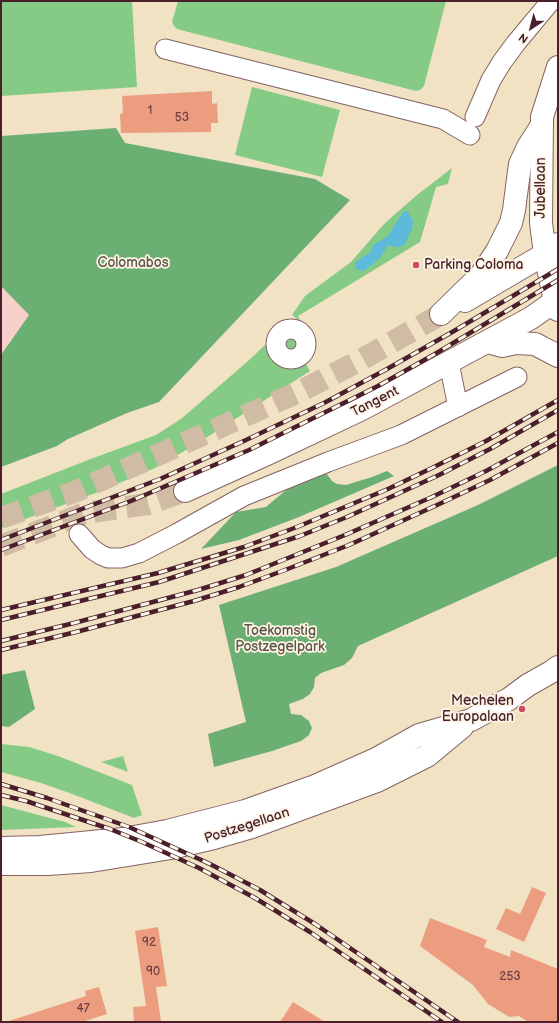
<!DOCTYPE html>
<html>
<head>
<meta charset="utf-8">
<style>
  body { margin:0 }
  #map { position:relative; width:559px; height:1023px; overflow:hidden; background:#f1e2c4; font-family:"Balsamiq Sans",sans-serif }
  canvas { display:block }
  .frame { position:absolute; inset:0; border:2px solid #4a1f2b; pointer-events:none }
  .north { position:absolute; left:511px; top:8px; width:40px; height:40px; -webkit-text-stroke:3px #fcf5e5; paint-order:stroke; rotate:216deg; font-size:11px; font-weight:700; line-height:16px; text-align:center; color:#4a1f2b }
  .north::after { content:''; display:block; margin:auto; width:14px; height:18px; background:#4a1f2b; clip-path:polygon(50% 0,100% 100%,50% 72%,0 100%) }
</style>
</head>
<body>
<div id="map">
<canvas width="559" height="1023"></canvas>
<div class="frame"></div>
<div class="north">N</div>
</div>
<script>
const g = document.querySelector('canvas').getContext('2d');
g.lineJoin = 'round';
function fill(path, color) { g.fillStyle = color; g.fill(path, 'evenodd'); }
const poly = rows => new Path2D(rows.map(r => 'M' + r).join(''));
function strokePath(path, color, width, dash) { g.strokeStyle = color; g.lineWidth = width; g.lineCap = dash ? 'butt' : 'round'; g.setLineDash(dash || []); g.stroke(path); }
function drawText(font, color, halo, rows, align = 'center') {
  g.font = font + ' "Balsamiq Sans",sans-serif'; g.lineWidth = 3.5; g.setLineDash([]); g.textBaseline = 'middle'; g.strokeStyle = halo; g.fillStyle = color; for (const [text, x, y, turn = 0] of rows) {
    g.save(); g.translate(x, y); g.rotate((+turn || 0) * Math.PI / 180); g.textAlign = isNaN(turn) ? turn : align; if (halo) g.strokeText(text, 0, 0); g.fillText(text, 0, 0); g.restore();
  }
}
fill(poly([
  [1,286,29,315,1,355]
]), '#f7d0cb');
fill(poly([
  [1,1,132,1,137,87,1,96],
  [178,1,446,1,424,86,420,90,416,91,177,29,174,26,172,22],
  [252,87,340,110,322,177,235,155],
  [452,168,448,184,436,187,420,242,298,316,301,322,292,315,305,296,351,262,384,224,402,208,417,195],
  [298,334,302,338,302,346,293,352,283,350,282,343,288,336],
  [267,343,276,360,283,365,293,365,303,359,310,371,198,443,155,468,98,492,1,528,1,494,88,460,156,435,181,419,248,361],
  [1,744,29,747,58,756,132,785,142,815,134,818,75,795,41,783,1,772],
  [123,756,128,772,101,762],
  [1,805,65,822,76,827,1,830]
]), '#85cb86');
fill(poly([
  [116,128,125,143,315,179,350,200,159,402,127,413,68,439,57,446,1,467,1,355,29,315,1,286,1,136],
  [558,465,558,556,358,646,352,658,344,665,321,673,315,678,314,687,310,694,303,699,289,704,291,714,301,715,309,721,312,728,309,735,301,741,272,751,214,767,208,734,246,722,219,605,336,567,478,505],
  [387,471,394,476,299,517,239,540,201,549,236,512,266,507,286,490,298,484,326,473,332,481,337,484,346,485,372,477],
  [25,670,35,709,9,727,1,726,1,675]
]), '#6caf73');
fill(poly([
  [404,211,407,211,413,220,412,229,405,244,400,247,395,247,388,245,380,258,364,271,356,269,355,263,361,258,371,252,373,245,387,237]
]), '#5dbadb');
fill(poly([
  [212,91,212,104,217,103,218,123,211,123,211,132,121,133,120,114,123,113,122,96],
  [532,887,546,893,524,942,496,929,506,908,520,914],
  [430,918,487,940,484,947,510,957,511,950,558,969,558,1022,528,1022,519,1016,509,1017,488,1004,473,985,420,946],
  [158,927,167,986,156,987,161,1022,134,1022,133,1007,146,1006,135,931],
  [99,987,107,1014,82,1022,6,1022,86,996,85,991],
  [293,1002,325,1022,280,1022]
]), '#ec9d80');
strokePath(poly([
  [1,518,77,491,301,391,359,361,438,316],
  [1,546,85,513,148,504,185,491]
]), '#d0bba5', 22, [22, 11]);
const minor = poly([
  [165,49,435,117,443,119,470,135],
  [475,117,491,80,502,62,516,43,551,1],
  '276 344a15 15 0 1 1 30 0a15 15 0 1 1-30 0Z',
  [449,363,458,407],
  [79,534,92,549,101,555,108,558,122,558,139,553,176,534,244,496,328,462,401,435,517,377]
]);
const major = poly([
  [558,67,542,117,541,223,545,254,555,301,558,310],
  [488,342,502,346,516,343,535,344,558,356],
  [1,848,40,847,123,839,167,831,245,811,315,786,376,759,419,735,471,720,509,699,528,685,551,672,558,667],
  [1,864,48,864,91,861,171,848,214,838,252,827,377,781,427,756,462,727]
]);
const highway = poly([
  [465,301,545,254,558,244],
  [441,314,481,275,497,251,511,223,514,210,520,164,528,147,542,125],
  [185,491,267,454,362,409,531,318,558,299]
]);
strokePath(minor, '#846361', 21);
strokePath(major, '#846361', 24);
strokePath(highway, '#846361', 24);
strokePath(minor, '#fff', 19);
strokePath(major, '#fff', 22);
strokePath(highway, '#fff', 22);
const rail = poly([
  [1,540,160,479,246,440,324,403,387,369,454,331,558,269],
  [1,550,131,501,249,450,378,386,435,354,558,280],
  [1,610,158,573,244,547,297,527,388,489,434,467,486,441,558,400],
  [1,620,159,582,300,536,347,517,439,475,490,449,558,410],
  [1,641,74,623,198,590,246,575,345,535,432,497,486,471,558,432],
  [1,650,76,632,194,601,239,587,285,570,349,545,435,506,490,480,558,443],
  [1,784,47,798,129,827,210,864,260,890,315,924,458,1022],
  [1,795,26,801,110,829,142,842,199,868,255,898,310,932,442,1022]
]);
strokePath(rail, '#4a1f2b', 4.5);
strokePath(rail, '#fcf5e5', 3, [9]);
for (const [x, y, r, color] of [
  [416,265,4,"#d1495b"],
  [522,709,4,"#d1495b"]
]) { const dot = new Path2D(); dot.arc(x, y, r, 0, 2 * Math.PI); g.fillStyle = color; g.fill(dot); strokePath(dot, '#fcf5e5', 1.5); }
drawText('12px', '#723e40', null, [
  ["1",150,111],
  ["53",182,118],
  ["92",149,943],
  ["90",153,972],
  ["253",510,977],
  ["47",83,1009]
]);
drawText('14px', '#4a1f2b', '#fcf5e5', [
  ["Jubellaan",541,188,-90],
  ["Tangent",375,402,-27],
  ["Postzegellaan",247,826,-18]
]);
drawText('14px', '#5c5346', '#fcf5e5', [
  ["Colomabos",133,263],
  ["Toekomstig",280,631],
  ["Postzegelpark",280,647]
]);
drawText('14px', '#4a1f2b', '#fcf5e5', [
  ["Parking Coloma",424,265],
  ["Mechelen",514,701,"right"],
  ["Europalaan",514,717,"right"]
], 'left');
</script>
</body>
</html>
